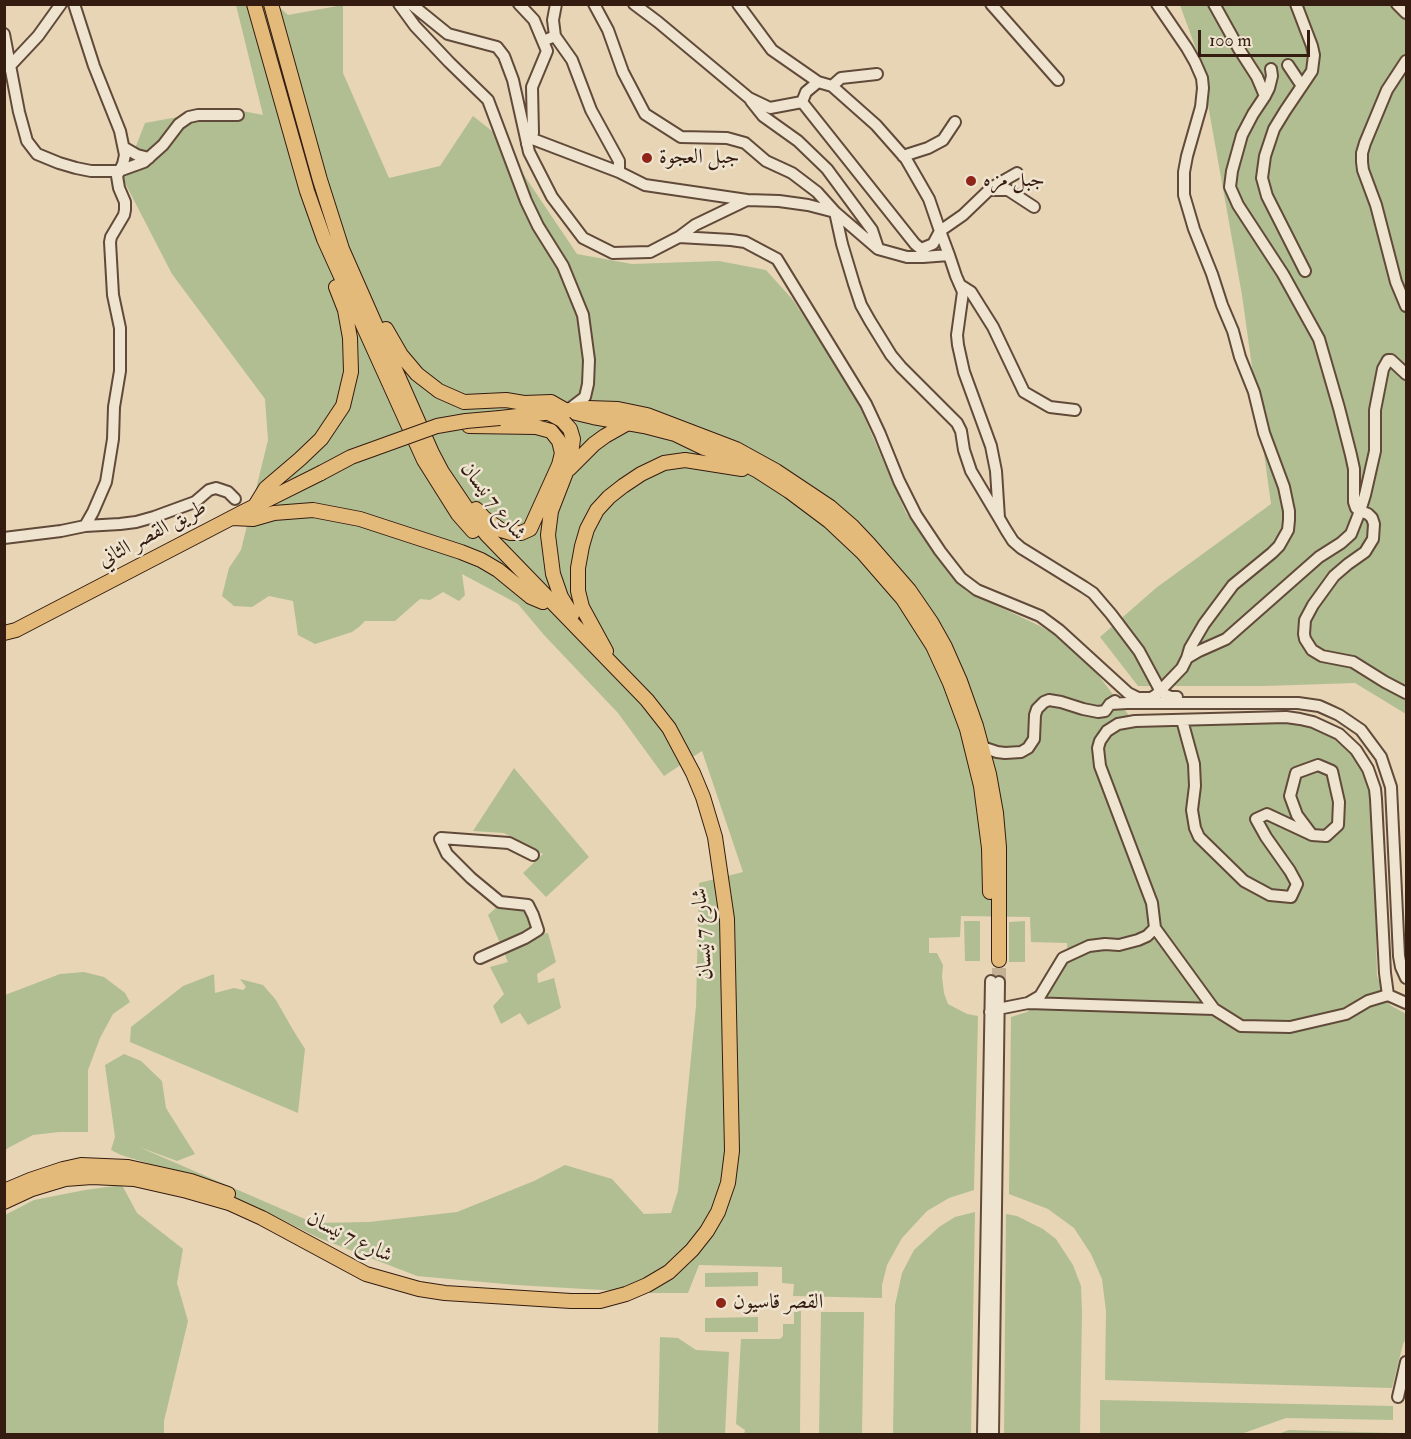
<!DOCTYPE html>
<html>
<head>
<meta charset="utf-8">
<style>
  body { margin:0 }
  #map { position:relative; width:1411px; height:1439px; overflow:hidden; background:#e7d5b6; font-family:"IM FELL Double Pica",serif }
  canvas { display:block }
  .frame { position:absolute; inset:0; border:6px solid #341c10; pointer-events:none }
  .scale { position:absolute; left:1198px; top:30px; width:112px; height:27px; box-sizing:border-box; border:3px solid #341c10; border-top:0; padding-left:8px; font-size:18px; line-height:21px; white-space:nowrap; color:#341c10; -webkit-text-stroke:4px #efe4d0; paint-order:stroke }
</style>
</head>
<body>
<div id="map">
<canvas width="1411" height="1439"></canvas>
<div class="frame"></div>
<div class="scale">100 m</div>
</div>
<script>
const g = document.querySelector('canvas').getContext('2d');
g.lineJoin = 'round';
function fill(path, color) { g.fillStyle = color; g.fill(path, 'evenodd'); }
const poly = rows => new Path2D(rows.map(r => 'M' + r).join(''));
function strokePath(path, color, width, dash) { g.strokeStyle = color; g.lineWidth = width; g.lineCap = dash ? 'butt' : 'round'; g.setLineDash(dash || []); g.stroke(path); }
function drawText(font, color, halo, rows, align = 'center') {
  g.font = font + ' "IM FELL Double Pica",Amiri,serif'; g.lineWidth = 5; g.setLineDash([]); g.textBaseline = 'middle'; g.strokeStyle = halo; g.fillStyle = color; for (const [text, x, y, turn = 0] of rows) {
    g.save(); g.translate(x, y); g.rotate((+turn || 0) * Math.PI / 180); g.textAlign = isNaN(turn) ? turn : align; if (halo) g.strokeText(text, 0, 0); g.fillText(text, 0, 0); g.restore();
  }
}
fill(poly([
  [236,5,277,5,288,15,343,5,343,73,389,178,440,166,473,116,497,135,577,254,632,264,719,261,766,270,793,300,852,389,906,513,966,591,1040,626,1079,650,1134,722,1294,717,1346,735,1363,762,1373,813,1377,976,1390,1005,1406,1014,1406,1339,1403,1344,1392,1388,1105,1380,1106,1311,1102,1279,1091,1254,1074,1228,1048,1209,1009,1194,1011,1017,1027,1012,1040,1003,1068,961,1067,943,1031,942,1030,917,961,916,960,937,929,938,929,953,937,953,943,965,942,977,944,993,948,1004,967,1014,978,1016,974,1190,949,1198,927,1211,902,1238,887,1265,882,1285,882,1298,793,1296,794,1284,782,1283,782,1267,699,1265,688,1293,653,1293,516,1285,417,1276,319,1238,248,1203,170,1170,121,1155,111,1150,115,1137,105,1065,124,1054,141,1061,162,1081,166,1108,195,1154,177,1161,139,1147,314,1223,369,1222,457,1212,534,1181,565,1165,612,1179,644,1214,671,1213,678,1191,696,1006,699,883,743,872,702,751,664,776,618,713,544,635,518,604,462,574,465,595,459,601,443,592,430,600,420,599,395,621,365,621,359,627,352,632,315,644,298,635,293,601,269,596,252,607,234,606,222,596,229,568,241,550,268,440,265,399,172,274,123,179,145,123,227,108,263,115],
  [1180,5,1406,5,1406,714,1355,683,1265,686,1138,686,1100,637,1156,588,1271,504,1242,295,1200,60],
  [514,768,589,857,546,897,523,873,543,854,504,833,473,831],
  [499,905,527,909,537,935,548,933,556,962,537,974,538,983,554,978,561,1008,528,1025,520,1013,501,1024,493,1006,504,994,490,967,508,962,488,915],
  [964,921,980,921,980,961,965,961],
  [1025,921,1025,962,1009,962,1009,922],
  [84,972,104,977,125,993,130,1002,113,1014,100,1038,88,1070,88,1132,59,1132,33,1135,8,1148,5,1151,5,995,60,974],
  [214,974,215,993,234,988,243,990,246,987,240,979,263,985,276,1000,293,1030,305,1049,298,1113,130,1042,131,1027,183,986],
  [122,1185,137,1213,183,1249,177,1283,188,1321,164,1421,164,1434,5,1434,5,1215,34,1200,85,1190],
  [975,1212,971,1434,893,1434,895,1305,902,1273,914,1250,939,1227,955,1217],
  [1006,1214,1017,1216,1043,1229,1056,1239,1073,1265,1081,1286,1082,1312,1080,1434,1004,1434],
  [758,1272,758,1286,705,1287,705,1273],
  [801,1311,800,1434,744,1434,745,1430,736,1424,741,1339,780,1339,783,1336,783,1324,794,1324,794,1312],
  [821,1312,864,1312,862,1434,819,1434],
  [758,1317,758,1332,705,1332,705,1318],
  [660,1337,678,1338,696,1350,729,1352,725,1434,658,1434],
  [1100,1400,1393,1406,1393,1420,1286,1418,1241,1434,1100,1434],
  [1289,1430,1392,1433,1393,1434,1278,1434]
]), '#b1be92');
strokePath(poly([
  [999,982,999,960]
]), '#c3b095', 14, [14, 7]);
const minor = poly([
  [74,4,94,66,120,131,125,155,123,164,117,176,119,188,125,202,125,210,124,215,111,237,110,242,113,295,120,328,120,371,114,407,113,439,106,482,93,512,85,526],
  [399,4,415,26,449,62,488,100,526,201,538,226,563,266,583,315,589,360,588,384,585,397,568,410],
  [411,4,448,34,497,47,504,56,513,80,529,152,552,197,583,238,613,253,650,252,679,237,731,240,745,242,777,259,866,404,880,434,899,481,916,515,940,551,961,578,977,590,1040,616,1059,630,1128,693,1138,698,1151,698,1156,695,1182,668,1187,658,1190,648,1204,624,1233,585,1272,553,1279,546,1288,530,1289,520,1289,511,1284,487,1264,433,1254,392,1240,357,1233,331,1222,305,1212,274,1194,229,1184,195,1184,172,1187,156,1201,107,1203,88,1202,78,1195,62,1187,48,1157,4],
  [519,4,534,20,547,51,532,87,533,133,527,144],
  [594,4,608,30,623,72,645,114,681,137,727,138,745,143,766,161,792,173,817,192,835,212,878,249,907,257,923,257],
  [634,4,658,22,749,98,770,108,802,102],
  [738,4,772,50,818,82],
  [991,4,1058,80],
  [1214,4,1239,49,1257,77,1265,96],
  [1296,4,1312,46,1314,55,1312,71,1285,111,1274,129,1265,156,1262,178,1267,196,1305,271],
  [1397,4,1406,13],
  [4,34,19,112,27,141,37,154,59,163,76,168,91,171,119,171,144,162,163,145,179,124,189,117,198,115,238,115],
  [555,36,553,20,556,4],
  [543,41,555,36,572,60,591,110,619,161,619,172],
  [1406,61,1387,90,1365,143,1362,153,1362,162,1363,170,1376,205,1396,282,1406,306],
  [1288,65,1302,86],
  [8,68,38,36,61,4],
  [1271,69,1272,76,1269,88,1265,96,1253,114,1242,135,1232,171,1230,187,1238,205,1283,274,1319,339,1339,408,1351,455,1354,469,1354,502,1356,508,1360,511,1368,514,1372,518,1374,524,1373,539,1365,552,1348,564,1334,576,1313,605,1305,620,1304,634,1305,639,1312,650,1322,656,1353,662,1385,682,1406,693],
  [832,86,841,78,877,74],
  [751,101,763,116,798,141,827,169,872,230,878,248],
  [530,138,619,172,645,185,747,200],
  [125,148,137,155,149,158],
  [903,156,928,148,943,140,955,122],
  [989,189,1017,173],
  [679,237,695,225,747,200,779,201,808,205,835,212,842,244,854,284,861,305,870,321,891,355,901,367,957,423,961,431,964,450,971,471,999,518,1006,530,1013,541,1021,548,1084,587,1093,593,1111,614,1139,651,1160,690,1164,694,1171,697,1177,697],
  [922,252,923,257,949,255],
  [960,285,971,292,993,327,1024,392,1050,407,1075,410],
  [999,518,996,471,991,446,964,372,958,345,957,335,963,292,956,276,949,255,940,231,929,199,906,159,876,125,832,86,818,82,806,92,802,102,915,244,921,249,933,244,940,231,963,215,989,190,1008,190,1034,207],
  [4,538,61,531,85,526,120,524,136,522,154,517,195,502,209,490,216,488,228,492,235,499],
  [1187,658,1199,651,1226,639,1319,557,1341,543,1351,534,1360,511,1365,495,1375,451,1375,410,1383,369,1388,360,1391,360,1406,374],
  [1110,704,1127,703,1298,703,1319,706,1328,710,1339,715,1361,730,1381,757,1391,787,1399,956,1401,967,1406,978],
  [1182,720,1194,764,1195,786,1192,810,1195,828,1199,837,1244,881,1270,895,1291,897,1297,884,1290,871,1266,837,1256,819,1267,814,1312,835],
  [982,747,997,752,1005,753,1021,752,1028,748,1034,739,1035,715,1037,709,1044,702,1049,700,1061,702,1083,709,1098,712,1105,711,1110,704,1115,701],
  [1318,765,1332,771,1339,802,1338,825,1326,836,1312,835,1297,815,1290,796,1296,773,1318,765],
  [441,838,509,843,533,855],
  [440,839,447,854,471,878,500,902,528,905,533,915,538,930,525,938,480,958],
  [1155,928,1214,1009,1241,1026,1290,1027,1346,1014,1368,1001,1388,995],
  [1028,1003,1214,1009],
  [990,1012,998,1009,1028,1003,1040,996,1063,958,1089,946,1105,944,1119,945,1138,940,1147,936,1155,928,1152,903,1100,766,1098,748,1100,741,1107,731,1118,724,1135,721,1286,717,1300,719,1313,722,1339,734,1356,750,1368,769,1375,789,1376,799,1385,973,1388,995,1406,1003],
  [1398,1397,1406,1362],
  [983,1434,991,981],
  [993,1434,999,982]
]);
const major = poly([
  [254,4,307,191,324,239,424,460,458,514,473,531],
  [386,329,401,355,417,374,439,391,464,402,506,400,524,403,551,402,565,410],
  [549,413,562,420,570,429,573,439,570,462,551,511,548,535,553,574,561,597,572,615],
  [576,413,593,417,644,426,675,434,704,448,733,458,758,471,789,491,829,521,863,553,903,599,933,646,950,683,967,729,981,786,989,848,990,892],
  [500,418,588,408,618,409,647,415,736,449,776,471,830,507,852,526,869,544,909,590,931,622,945,647,960,681,976,726,989,774,996,813,999,847,999,960],
  [469,426,536,427,551,431,559,441,562,453,559,465,530,529,521,533,511,533,501,530,484,518,476,509],
  [569,469,594,444,605,436,628,423],
  [255,506,266,488,300,459,321,439,343,406,351,372,350,338,345,310,336,287],
  [232,518,253,519,274,513,313,510,360,519,461,552,481,560,498,570,531,597,543,602],
  [4,633,16,630,243,512,321,473],
  [606,651,582,607,578,591,578,568,582,546,587,529,597,510,609,497,623,486,641,474,664,463,685,460,742,469],
  [4,1191,30,1180,63,1169,81,1165,128,1167,191,1181,228,1194],
  [4,1202,32,1189,65,1179,92,1177,134,1179,187,1191,229,1203,262,1218,366,1274,419,1289,445,1293,571,1301,600,1301,626,1294,647,1285,669,1272,692,1250,707,1231,718,1212,728,1183,732,1151,727,919,715,837,703,797,693,773,669,728,647,700,487,535,471,515,442,472,432,453,342,249,320,180,271,4]
]);
strokePath(minor, '#614a3a', 14);
strokePath(major, '#341c10', 16);
strokePath(minor, '#efe4d0', 10);
strokePath(major, '#e4ba7b', 14);
const majorBridge = poly([
  [321,473,351,457,437,426,466,421,500,418]
]);
strokePath(majorBridge, '#341c10', 16, []);
strokePath(majorBridge, '#e4ba7b', 14);
for (const [x, y, r, color] of [
  [647,158,6,"#8f2418"],
  [971,181,6,"#8f2418"],
  [721,1303,6,"#8f2418"]
]) { const dot = new Path2D(); dot.arc(x, y, r, 0, 2 * Math.PI); g.fillStyle = color; g.fill(dot); strokePath(dot, '#efe4d0', 2); }
drawText('21px', '#341c10', '#efe4d0', [
  ["جبل العجوة",659,158],
  ["جبل مزه",983,181],
  ["القصر قاسيون",733,1303]
], 'left');
drawText('21px', '#341c10', '#efe4d0', [
  ["شارع 7 نيسان",492,502,52],
  ["طريق القصر الثاني",153,535,-28],
  ["شارع 7 نيسان",704,934,-94],
  ["شارع 7 نيسان",349,1238,26]
]);
</script>
</body>
</html>
